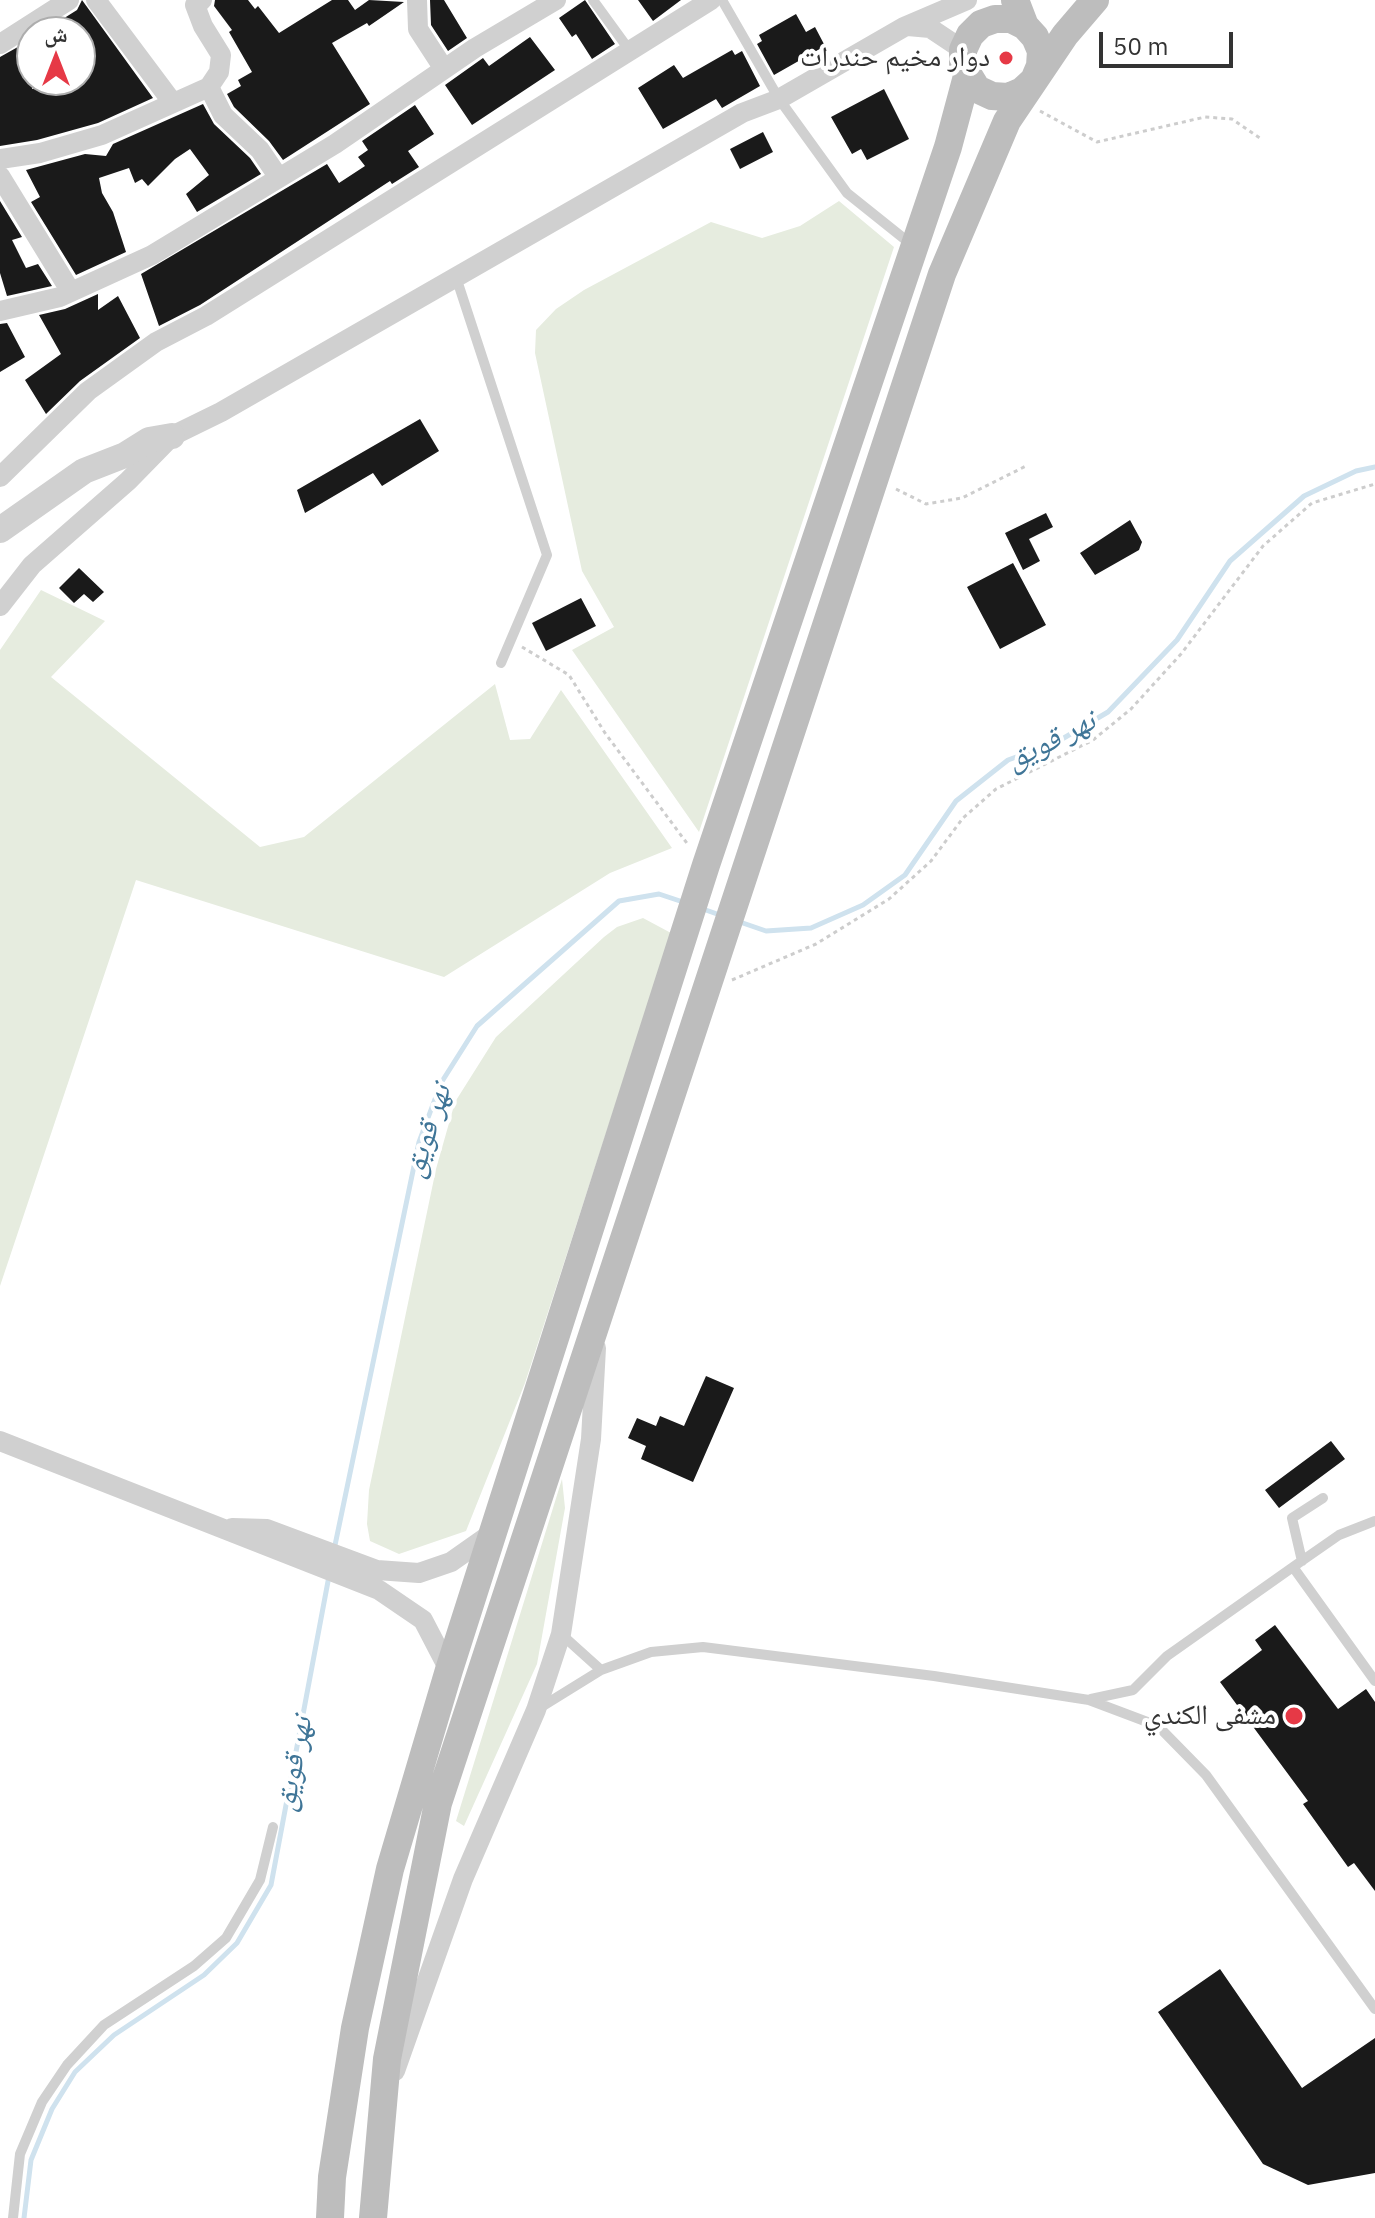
<!DOCTYPE html>
<html>
<head>
<meta charset="utf-8">
<style>
  body { margin:0 }
  #map { position:relative; width:1375px; height:2218px; overflow:hidden; background:#fff; font-family:"IBM Plex Sans","Noto Naskh Arabic",sans-serif }
  canvas { display:block }
  .north { position:absolute; left:16px; top:16px; width:80px; height:80px; box-sizing:border-box; background:#fff; border:2px solid #adadad; border-radius:50%; rotate:0deg; font-size:22px; font-weight:700; line-height:32px; text-align:center; color:#333 }
  .north::after { content:''; display:block; margin:auto; width:28px; height:36px; background:#e63946; clip-path:polygon(50% 0,100% 100%,50% 72%,0 100%) }
  .scale { position:absolute; left:1099px; top:32px; width:134px; height:36px; box-sizing:border-box; border:4px solid #333; border-top:0; padding-left:10px; font-size:24px; line-height:28px; white-space:nowrap; color:#333; -webkit-text-stroke:6px #fff; paint-order:stroke }
</style>
</head>
<body>
<div id="map">
<canvas width="1375" height="2218"></canvas>
<div class="north">ش</div>
<div class="scale">50 m</div>
</div>
<script>
const g = document.querySelector('canvas').getContext('2d');
g.lineJoin = 'round';
function fill(path, color) { g.fillStyle = color; g.fill(path, 'evenodd'); }
const poly = rows => new Path2D(rows.map(r => 'M' + r).join(''));
function strokePath(path, color, width, dash) { g.strokeStyle = color; g.lineWidth = width; g.lineCap = dash ? 'butt' : 'round'; g.setLineDash(dash || []); g.stroke(path); }
function drawText(font, color, halo, rows, align = 'center') {
  g.font = font + ' "IBM Plex Sans","Noto Naskh Arabic",sans-serif'; g.lineWidth = 8; g.setLineDash([]); g.textBaseline = 'middle'; g.strokeStyle = halo; g.fillStyle = color; for (const [text, x, y, turn = 0] of rows) {
    g.save(); g.translate(x, y); g.rotate((+turn || 0) * Math.PI / 180); g.textAlign = isNaN(turn) ? turn : align; if (halo) g.strokeText(text, 0, 0); g.fillText(text, 0, 0); g.restore();
  }
}
fill(poly([
  [839,201,894,247,699,832,572,650,614,627,582,571,535,353,536,330,556,309,584,290,711,222,762,238,800,226],
  [41,590,105,621,51,677,260,847,304,837,495,684,510,740,530,739,561,690,672,848,610,873,444,977,136,880,0,1286,0,650],
  [643,918,671,933,525,1383,466,1531,399,1554,370,1541,367,1524,369,1490,436,1169,455,1102,496,1037,604,937,617,927],
  [562,1479,565,1508,537,1664,464,1826,456,1821]
]), '#e6ecdf');
strokePath(poly([
  [700,908,720,915],
  [737,921,766,931,811,928,863,905,905,875,956,801,1008,760,1057,742,1108,712,1177,640,1230,561,1304,496,1356,471,1375,467],
  [334,1550,419,1142,441,1083,477,1026,619,901,659,894,683,902],
  [24,2218,31,2160,52,2109,75,2072,114,2035,204,1975,237,1943,271,1885,329,1576]
]), '#cfe2ee', 5);
fill(poly([
  [82,0,153,98,98,123,37,140,0,146,0,57,32,39,32,89,55,80,80,80,80,32,53,32,50,27,77,10],
  [215,0,248,0,255,9,258,6,279,33,332,0,348,0,355,10,369,0,404,2,369,26,367,23,332,43,370,104,283,160,269,141,234,107,227,94,241,86,238,80,252,72,229,32,232,30,214,6],
  [430,0,444,0,467,38,448,51,431,25],
  [585,0,615,44,592,59,576,34,572,37,559,18],
  [638,0,681,0,653,21],
  [796,14,806,32,815,27,825,46,774,75,757,44,762,41,759,35],
  [530,37,555,70,472,125,445,85,483,58,489,66],
  [732,50,735,55,742,51,760,86,722,108,716,99,663,129,638,88,674,65,683,78],
  [884,89,909,139,867,160,861,149,852,154,831,117],
  [203,104,214,124,250,158,261,174,197,212,186,194,209,175,190,149,175,159,148,186,142,179,135,183,129,168,99,178,102,193,113,212,126,252,76,275,31,202,40,197,26,170,85,154,106,156,113,144],
  [415,105,434,134,408,151,419,167,392,184,390,181,200,305,159,326,141,274,327,164,339,183,365,166,358,157,368,150,362,141],
  [763,132,773,152,740,169,730,149],
  [0,201,22,237,12,240,26,268,38,264,52,286,7,296,0,273],
  [98,294,98,310,118,296,140,338,80,381,46,414,25,380,61,354,39,315,65,309],
  [7,323,25,357,0,372,0,324],
  [420,419,439,451,382,486,373,473,305,513,297,490],
  [1046,513,1053,527,1029,539,1040,561,1023,570,1005,533],
  [1130,520,1142,542,1139,550,1095,575,1080,553],
  [1013,563,1046,625,1000,649,967,587],
  [79,568,104,592,93,602,84,594,74,603,59,588],
  [581,598,596,626,546,651,532,623],
  [706,1376,734,1388,693,1482,641,1459,646,1446,628,1438,637,1418,656,1426,660,1416,684,1426],
  [1331,1441,1345,1459,1279,1508,1265,1490],
  [1275,1625,1338,1709,1366,1689,1375,1702,1375,1891,1354,1863,1348,1867,1303,1804,1308,1801,1220,1682,1262,1650,1255,1640],
  [1220,1969,1302,2088,1375,2038,1375,2173,1308,2185,1263,2164,1158,2012]
]), '#1a1a1a');
strokePath(poly([
  [1040,111,1097,142,1205,117,1232,119,1260,138],
  [896,489,926,504,962,498,1028,465],
  [522,647,569,675,605,733,689,846],
  [732,980,816,944,889,899,931,861,963,818,996,789,1093,740,1131,709,1181,654,1263,546,1312,503,1375,484]
]), '#cdcdcd', 3, [4, 4]);
strokePath(poly([
  [593,0,630,51],
  [722,0,779,99,847,193,912,245],
  [456,277,547,555,501,663],
  [1302,1561,1292,1518,1323,1498],
  [1293,1567,1375,1681],
  [561,1634,601,1670],
  [1091,1699,1133,1690,1167,1656,1293,1567,1339,1535,1375,1521],
  [538,1709,601,1670,651,1652,703,1647,934,1676,1089,1700,1158,1726,1206,1775,1375,2009],
  [13,2218,20,2154,42,2102,67,2065,104,2025,194,1966,226,1938,260,1880,273,1827]
]), '#d0d0d0', 10);
strokePath(poly([
  [96,0,173,103],
  [417,0,418,29,444,69],
  [908,26,930,28,963,50],
  [0,44,69,0],
  [209,87,223,115,260,150,279,178],
  [0,159,40,153,102,135,209,87,219,72,221,55,203,26,195,5,202,0],
  [0,176,71,292],
  [0,311,60,297,152,255,335,144,475,48,556,0],
  [0,477,88,391,156,342,206,316,711,0],
  [0,606,32,565,128,481,172,436,221,412,742,113,779,99,904,27,967,0],
  [0,1441,379,1590,423,1620,449,1670],
  [232,1528,267,1529,377,1570,419,1573,451,1562,495,1531],
  [395,2071,463,1879,536,1710,561,1634,591,1439,596,1348]
]), '#d0d0d0', 20);
strokePath(poly([
  [0,530,84,471,125,455,149,440,172,436]
]), '#d0d0d0', 26);
strokePath(poly([
  [1015,0,1025,26,1035,37,1041,51,1040,66,1034,80,1022,91,1008,97,992,96,977,89,963,66,963,50,970,35,981,24,995,19,1011,19,1025,26],
  [330,2218,332,2177,355,2028,390,1869,449,1670,706,865,948,147,967,76],
  [373,2218,387,2059,438,1803,942,274,1007,121,1065,35,1095,0]
]), '#bdbdbd', 28);
for (const [x, y, r, color] of [
  [1006,58,8,"#e63946"],
  [1294,1716,10,"#e63946"]
]) { const dot = new Path2D(); dot.arc(x, y, r, 0, 2 * Math.PI); g.fillStyle = color; g.fill(dot); strokePath(dot, '#fff', 3); }
drawText('28px', '#333', '#fff', [
  ["دوار مخيم حندرات",990,58],
  ["مشفى الكندي",1276,1716]
], 'right');
drawText('italic 30px', '#3f7597', '#fff', [
  ["نهر قويق",1051,741,-27],
  ["نهر قويق",428,1131,-72],
  ["نهر قويق",294,1764,-79]
]);
</script>
</body>
</html>
